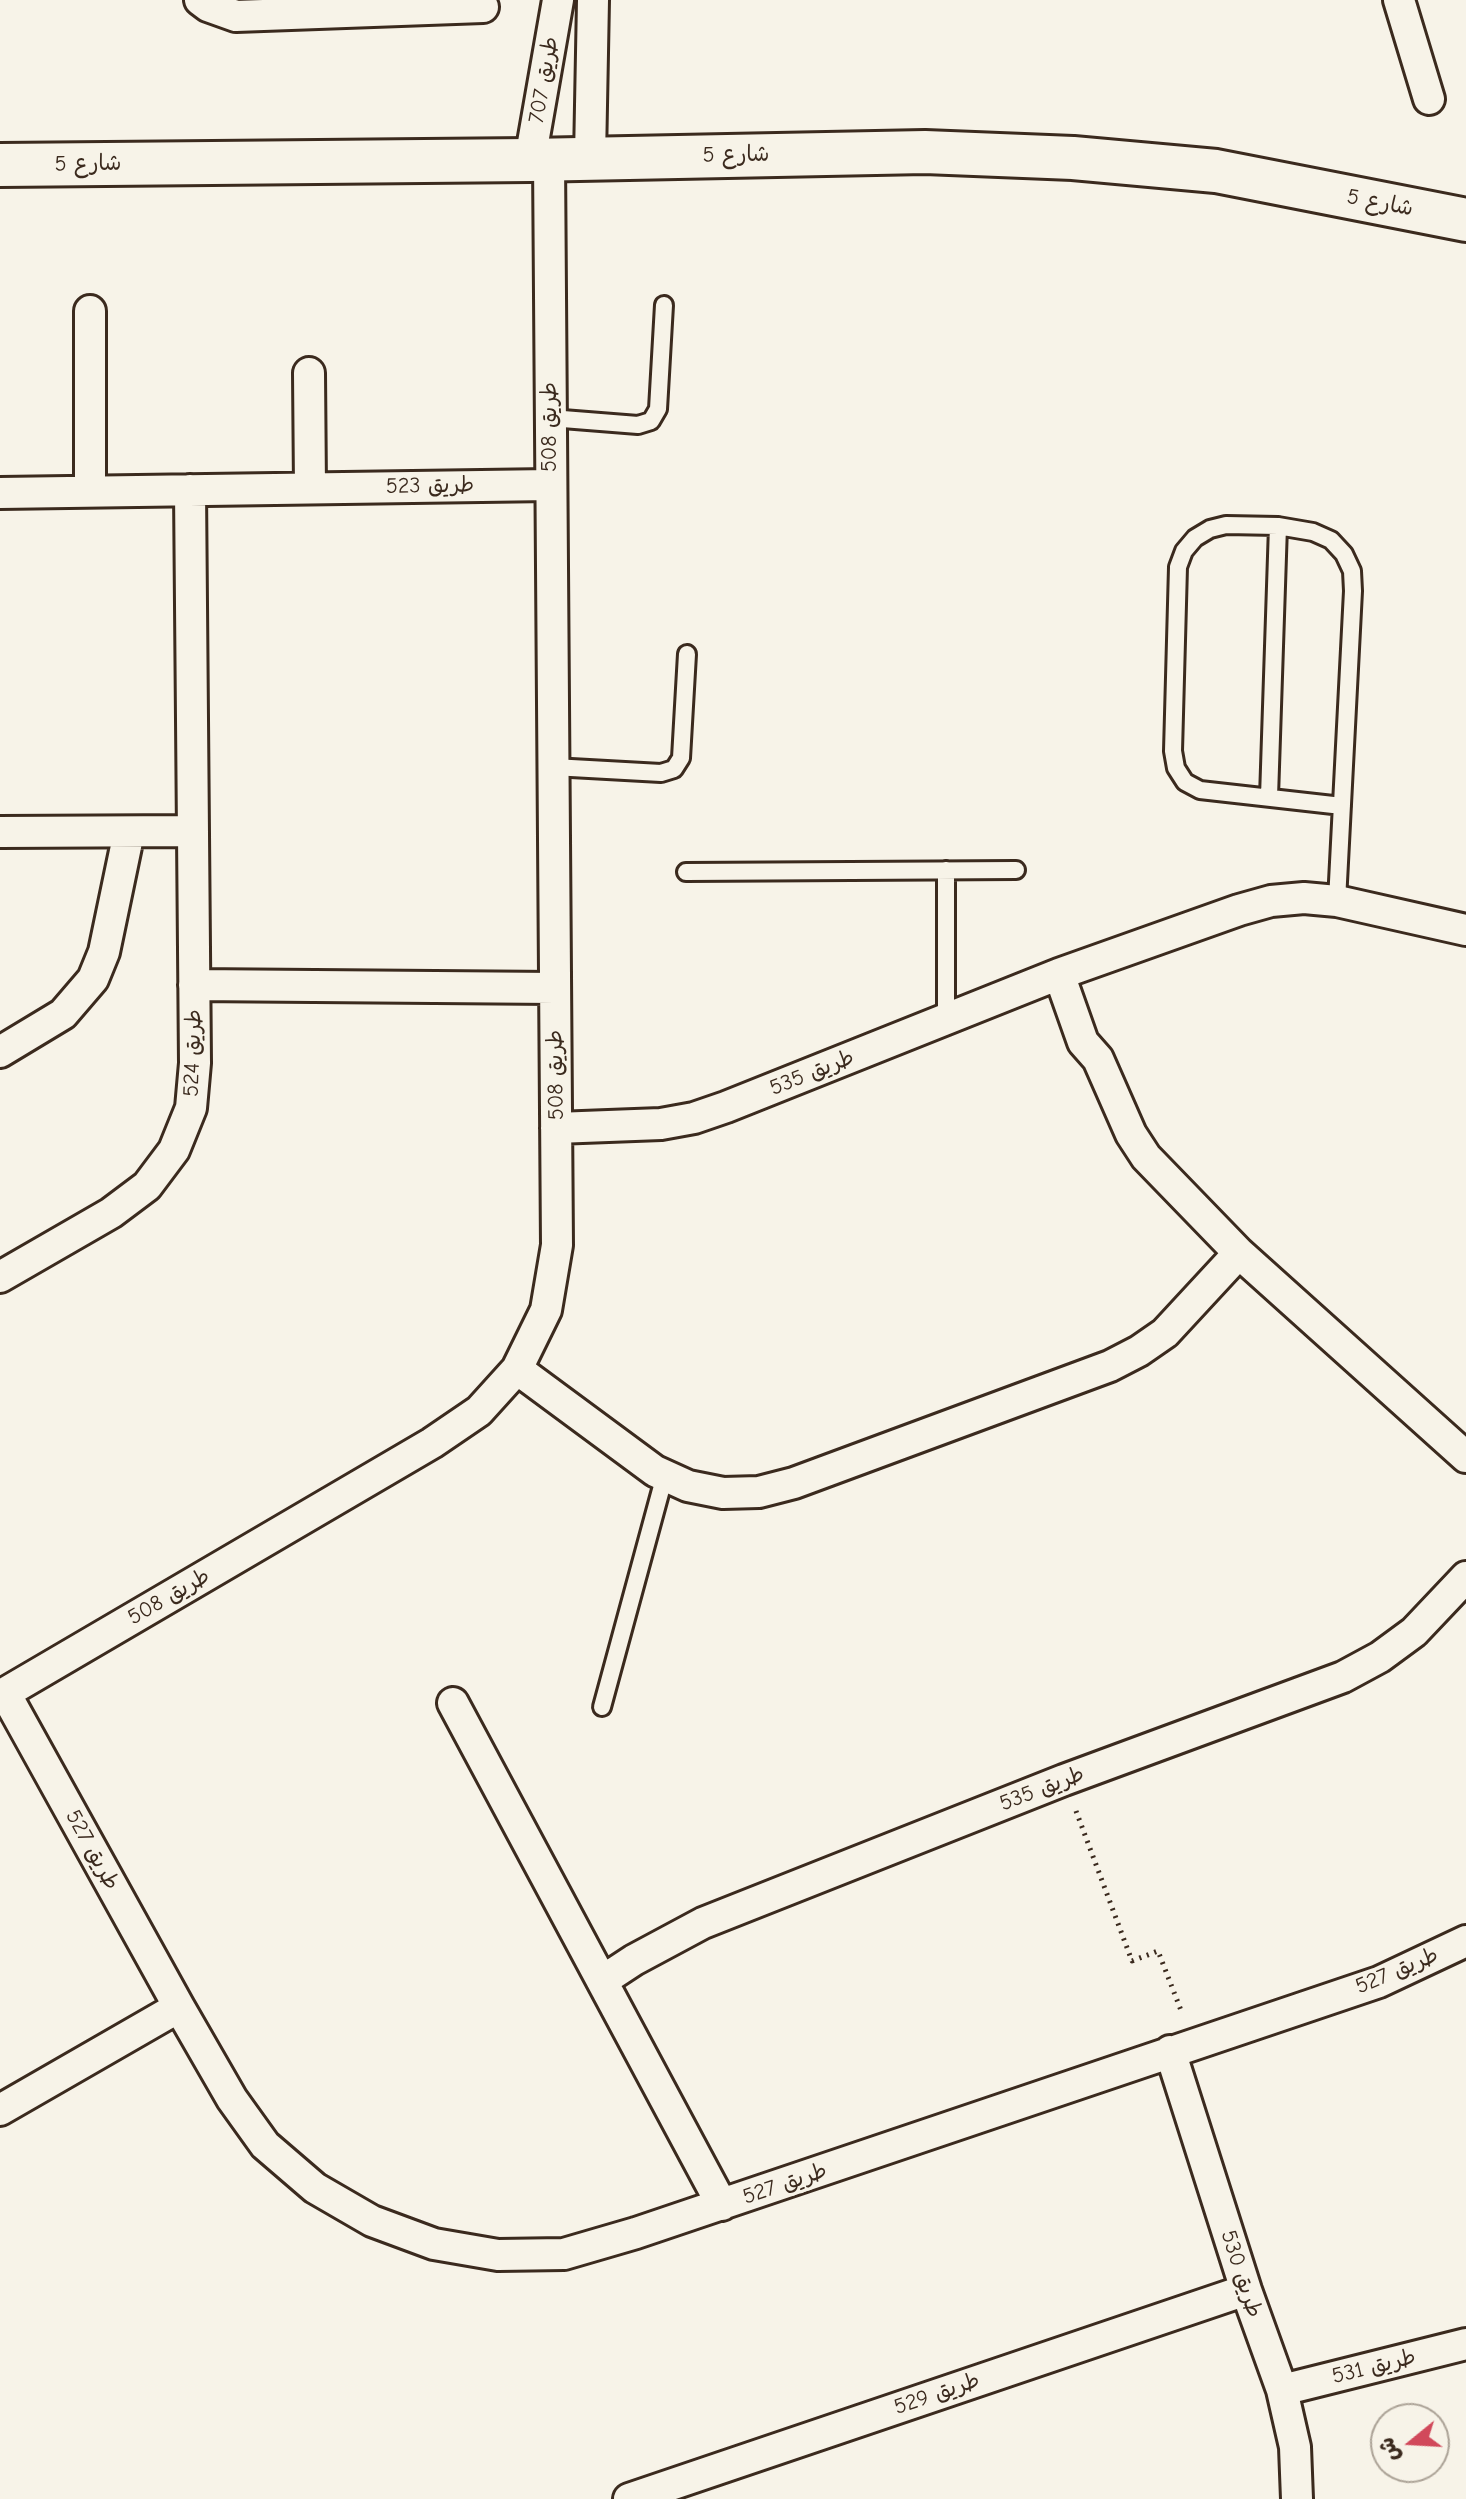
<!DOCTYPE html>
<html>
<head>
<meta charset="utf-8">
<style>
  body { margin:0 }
  #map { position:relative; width:1466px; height:2499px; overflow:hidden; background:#f7f3e8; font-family:"Comic Neue","Playpen Sans Arabic",sans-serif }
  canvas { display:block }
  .north { position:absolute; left:1370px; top:2403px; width:80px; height:80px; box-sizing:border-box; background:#f7f3e8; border:2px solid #aca397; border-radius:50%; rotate:252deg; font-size:22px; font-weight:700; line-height:32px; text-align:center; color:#3b2a1e }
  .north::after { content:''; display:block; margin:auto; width:28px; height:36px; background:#d1495b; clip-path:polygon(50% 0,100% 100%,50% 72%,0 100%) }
</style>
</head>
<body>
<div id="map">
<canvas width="1466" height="2499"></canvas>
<div class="north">ش</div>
</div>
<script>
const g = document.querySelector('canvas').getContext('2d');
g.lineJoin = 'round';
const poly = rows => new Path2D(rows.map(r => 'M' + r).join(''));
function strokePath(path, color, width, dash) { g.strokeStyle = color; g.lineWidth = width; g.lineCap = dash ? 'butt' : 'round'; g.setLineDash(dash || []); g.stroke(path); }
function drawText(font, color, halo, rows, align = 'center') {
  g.font = font + ' "Comic Neue","Playpen Sans Arabic",sans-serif'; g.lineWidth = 6; g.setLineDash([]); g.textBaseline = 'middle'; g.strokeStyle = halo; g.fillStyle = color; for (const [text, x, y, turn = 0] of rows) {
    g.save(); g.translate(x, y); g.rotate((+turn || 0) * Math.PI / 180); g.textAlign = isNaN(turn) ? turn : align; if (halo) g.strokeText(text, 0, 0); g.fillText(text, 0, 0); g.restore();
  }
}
const lane = poly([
  [550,418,638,425,651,421,658,409,664,305],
  [553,767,661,773,674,769,681,758,687,654],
  [1269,797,1278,526],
  [946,870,946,1019],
  [686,872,1016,870],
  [1337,901,1353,591,1352,571,1344,554,1331,540,1313,532,1278,526,1226,525,1210,529,1195,538,1184,551,1178,567,1173,751,1176,768,1185,782,1200,790,1342,806],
  [602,1707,665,1475]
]);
const street = poly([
  [200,0,208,6,236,16,483,7],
  [1399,0,1429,99],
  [590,158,593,0],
  [530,160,558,0],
  [90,311,90,491],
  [309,373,310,488],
  [0,493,550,485],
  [0,832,192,831],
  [1059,974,1083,1042,1098,1059,1131,1134,1146,1157,1239,1253,1466,1457],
  [194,985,555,988],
  [0,1052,63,1014,93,979,104,952,129,832],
  [556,1128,661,1124,694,1118,726,1107,1059,974,1239,910,1271,901,1304,898,1337,901,1466,930],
  [0,1277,111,1213,147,1186,174,1150,191,1108,195,1063,190,490],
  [517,1369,655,1471,688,1486,723,1493,759,1492,794,1483,1110,1366,1139,1351,1165,1333,1239,1253],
  [5,1693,179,2007,232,2099,265,2145,315,2188,372,2221,434,2244,498,2255,564,2254,636,2233,1379,1982,1466,1941],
  [0,1696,432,1443,479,1411,517,1369,546,1310,557,1245,549,159],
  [453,1703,722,2205],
  [602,1981,634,1960,703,1923,1064,1780,1343,1677,1380,1657,1414,1632,1466,1577],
  [1170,2051,1246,2290,1282,2390,1295,2447,1297,2499],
  [0,2110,179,2007],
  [1282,2390,1466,2344],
  [629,2499,1246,2290]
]);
const secondary = poly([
  [0,165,530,160,925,152,1073,158,1216,171,1466,220]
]);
strokePath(lane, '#3b2a1e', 22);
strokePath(street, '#3b2a1e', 36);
strokePath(secondary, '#3b2a1e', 48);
strokePath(poly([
  [1076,1811,1132,1961,1158,1951,1182,2013]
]), '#3b2a1e', 5, [2, 6]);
strokePath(lane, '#f7f3e8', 16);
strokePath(street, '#f7f3e8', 30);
strokePath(secondary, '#f7f3e8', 42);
drawText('22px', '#3b2a1e', '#f7f3e8', [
  ["طريق 707",544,80,-80],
  ["شارع 5",736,155,-1],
  ["شارع 5",88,164,-1],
  ["شارع 5",1380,203,11],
  ["طريق 508",550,427,-90],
  ["طريق 523",430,486,-1],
  ["طريق 524",193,1053,-88],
  ["طريق 535",812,1073,-22],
  ["طريق 508",556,1075,-91],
  ["طريق 508",169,1597,-30],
  ["طريق 535",1042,1789,-21],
  ["طريق 527",92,1850,61],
  ["طريق 527",1397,1971,-23],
  ["طريق 527",785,2184,-19],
  ["طريق 530",1241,2274,72],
  ["طريق 531",1374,2367,-14],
  ["طريق 529",937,2394,-19]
]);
</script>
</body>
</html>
